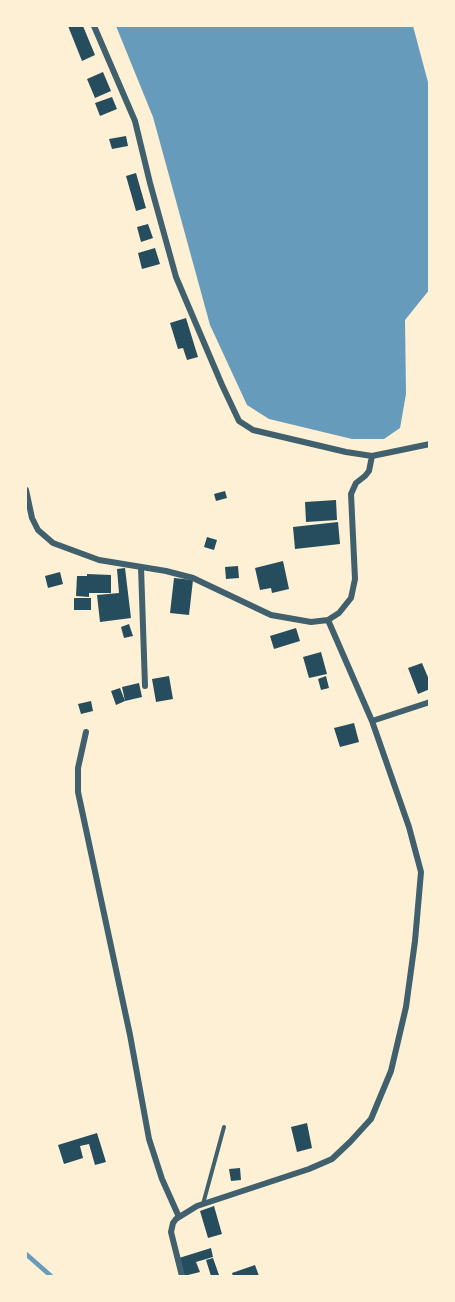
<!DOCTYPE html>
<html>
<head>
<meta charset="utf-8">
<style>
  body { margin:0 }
  #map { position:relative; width:455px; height:1302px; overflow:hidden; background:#fdf0d5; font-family:Karla,sans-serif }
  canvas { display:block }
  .frame { position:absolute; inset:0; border:27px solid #fdf0d5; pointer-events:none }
</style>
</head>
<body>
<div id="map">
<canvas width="455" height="1302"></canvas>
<div class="frame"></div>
</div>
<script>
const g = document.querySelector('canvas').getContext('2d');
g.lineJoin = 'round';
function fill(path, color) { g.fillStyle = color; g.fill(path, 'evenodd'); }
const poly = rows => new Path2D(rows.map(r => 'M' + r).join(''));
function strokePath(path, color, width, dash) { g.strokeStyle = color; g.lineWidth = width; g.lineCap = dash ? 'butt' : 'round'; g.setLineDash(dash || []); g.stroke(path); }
fill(poly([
  [116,26,413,26,429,86,430,289,405,320,406,394,400,428,384,439,352,439,269,419,247,405,210,325,153,117]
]), '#669bbc');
strokePath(poly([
  [26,1254,51,1276]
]), '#669bbc', 4.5);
fill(poly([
  [68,26,83,26,95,55,82,61],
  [103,72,111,91,95,98,87,79],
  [112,97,117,109,100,116,95,103],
  [126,136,128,146,112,149,109,139],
  [136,173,146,208,136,211,126,176],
  [148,224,153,238,141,242,137,227],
  [155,248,160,264,142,269,138,253],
  [186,318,198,357,187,360,183,348,178,349,170,323],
  [225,491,227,498,216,501,214,494],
  [336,500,337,520,306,522,305,502],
  [338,522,340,544,295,549,293,527],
  [207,537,217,540,214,550,204,547],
  [283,561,289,589,272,593,271,588,260,590,255,568],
  [238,566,239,578,226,579,225,567],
  [125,568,131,618,100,622,97,595,119,593,117,569],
  [60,572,63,584,48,588,45,576],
  [87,574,111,575,111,593,89,593,89,597,76,596,77,576,87,576],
  [174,578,193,580,189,615,170,613],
  [74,598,91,598,91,610,74,610],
  [129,624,133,636,124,638,121,627],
  [296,628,300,641,274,649,270,636],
  [321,652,327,674,309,678,303,657],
  [422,663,430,682,430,689,418,694,408,668],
  [169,676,173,699,156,702,152,679],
  [326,676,329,688,321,690,318,679],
  [139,683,142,697,125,701,122,687],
  [120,688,125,701,116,705,111,691],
  [91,701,93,711,81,714,78,704],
  [354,723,359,742,340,747,334,728],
  [307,1123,312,1148,297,1152,291,1127],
  [97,1133,106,1162,95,1165,89,1144,80,1146,83,1158,64,1164,58,1145],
  [240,1168,241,1180,231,1181,229,1169],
  [214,1206,222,1234,208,1238,200,1211],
  [211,1248,213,1257,196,1262,200,1272,184,1276,179,1258],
  [213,1258,219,1275,211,1276,206,1260],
  [255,1265,259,1276,233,1276,232,1273]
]), '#264d5e');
strokePath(poly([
  [203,1204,224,1127]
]), '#3f606c', 4);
strokePath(poly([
  [94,26,135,121,150,183,176,277,222,385,239,421,253,430,346,452,372,456,430,444],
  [26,490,32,518,38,530,53,543,99,560,166,571,193,578,271,615,311,622,328,620,339,613,351,598,355,579,351,494,356,483,365,476,369,471,372,456],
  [141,567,145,686],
  [372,721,430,702],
  [86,732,78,768,78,792,130,1035,149,1139,162,1179,179,1217],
  [182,1276,171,1232,173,1223,176,1219,197,1206,309,1169,332,1159,350,1142,371,1119,391,1071,406,1007,415,941,421,872,409,827,372,721,328,620]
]), '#3f606c', 6);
</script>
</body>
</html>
